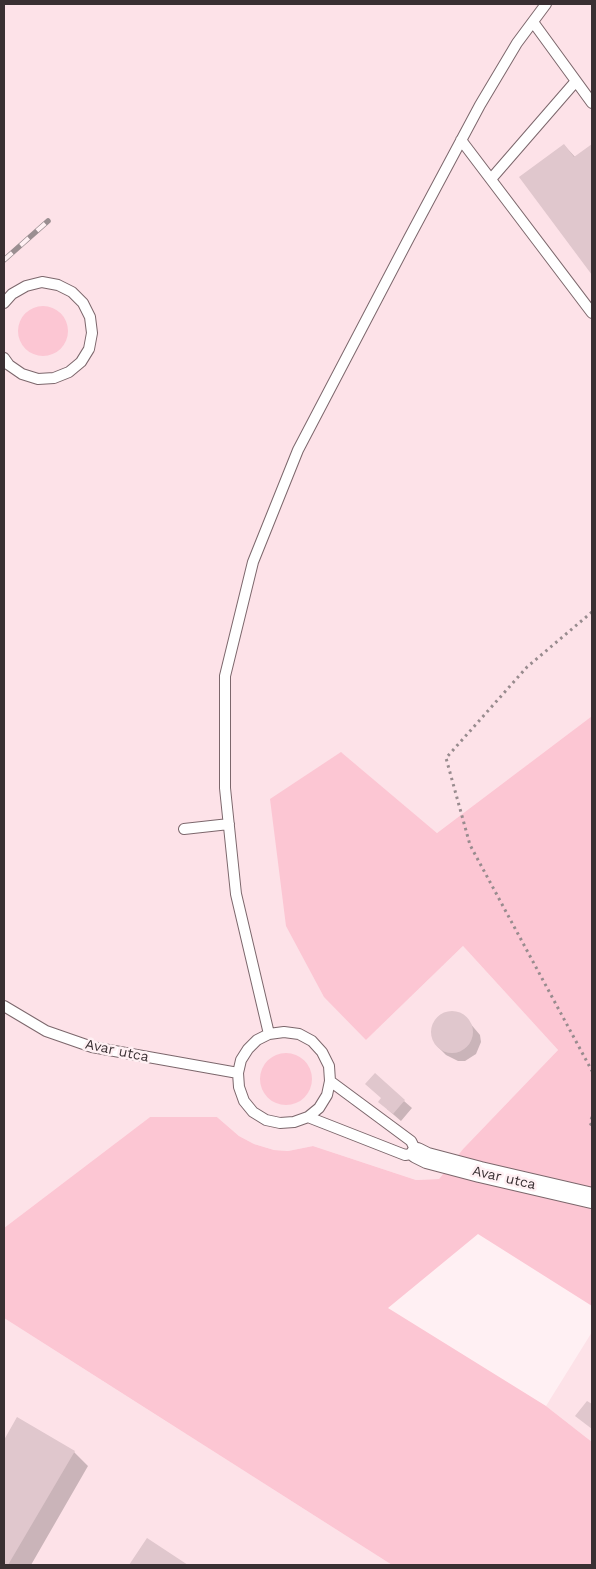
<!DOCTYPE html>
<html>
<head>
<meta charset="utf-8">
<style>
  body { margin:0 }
  #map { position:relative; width:596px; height:1569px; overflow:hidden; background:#fff0f3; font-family:"Work Sans",sans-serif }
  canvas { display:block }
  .frame { position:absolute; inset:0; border:5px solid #392f32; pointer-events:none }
</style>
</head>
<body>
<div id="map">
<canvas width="596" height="1569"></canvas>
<div class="frame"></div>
</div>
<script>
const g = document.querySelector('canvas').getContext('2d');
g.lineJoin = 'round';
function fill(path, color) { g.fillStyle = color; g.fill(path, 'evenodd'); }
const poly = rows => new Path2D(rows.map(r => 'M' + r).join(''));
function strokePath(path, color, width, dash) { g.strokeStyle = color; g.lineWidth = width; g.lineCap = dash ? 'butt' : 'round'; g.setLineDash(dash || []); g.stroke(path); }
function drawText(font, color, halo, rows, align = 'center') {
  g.font = font + ' "Work Sans",sans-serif'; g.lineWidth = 5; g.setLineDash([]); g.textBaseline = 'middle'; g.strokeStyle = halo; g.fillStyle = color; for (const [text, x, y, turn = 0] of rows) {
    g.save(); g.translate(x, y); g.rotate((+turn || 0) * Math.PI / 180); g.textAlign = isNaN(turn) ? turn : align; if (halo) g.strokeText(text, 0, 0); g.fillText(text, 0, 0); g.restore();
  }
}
fill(poly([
  [4,4,592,4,592,716,437,833,342,753,366,1040,463,946,558,1050,463,1149,439,1179,416,1180,313,1146,288,1151,274,1150,254,1144,239,1136,217,1117,150,1117,4,1228],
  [4,1318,392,1565,4,1565],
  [592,1332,592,1442,546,1406]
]), '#fde2e8');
fill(poly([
  '18 331a25 25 0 1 1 50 0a25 25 0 1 1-50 0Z',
  [592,716,592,1306,478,1234,388,1308,546,1406,592,1442,592,1565,392,1565,4,1318,4,1228,150,1117,217,1117,239,1136,254,1144,274,1150,288,1151,313,1146,416,1180,439,1179,463,1149,558,1050,463,946,366,1040,324,997,286,926,270,799,341,752,437,833],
  '260 1079a26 26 0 1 1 52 0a26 26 0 1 1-52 0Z'
]), '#fcc6d3');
fill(poly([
  [564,145,576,158,592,145,592,273,521,177],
  [451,1012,464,1016,480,1035,481,1042,476,1054,465,1061,458,1061,446,1055,438,1047,432,1036,434,1023,438,1018],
  [404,1101,412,1108,401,1121,387,1109],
  [17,1419,74,1452,88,1466,31,1565,4,1565,4,1442],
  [147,1540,186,1565,131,1565]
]), '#0003');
fill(poly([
  [564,144,574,157,592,144,592,275,519,177],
  '431 1032a21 21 0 1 1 42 0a21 21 0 1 1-42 0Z',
  [375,1073,405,1100,393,1114,378,1102,381,1098,365,1084],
  [587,1401,592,1404,592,1429,575,1416],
  [17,1417,75,1451,8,1565,4,1565,4,1440],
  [147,1538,188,1565,129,1565]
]), '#e0c7cd');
const lane = poly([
  [533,22,592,103],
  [461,140,592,313],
  [491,179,576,81],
  [4,303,12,294,26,286,42,282,58,285,72,292,83,303,90,317,92,333,89,349,81,362,69,372,54,378,38,379,22,374,9,365,4,358],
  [184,829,229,824],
  [4,1006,46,1031,92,1047,238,1073],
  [269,1034,236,894,225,788,225,676,253,562,298,450,409,238,480,105,517,43,546,4],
  [308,1117,405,1155,417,1153,411,1141,330,1081,329,1066,322,1052,312,1041,299,1034,284,1032,269,1034,257,1040,248,1049,241,1060,238,1073,239,1087,244,1101,253,1112,266,1120,280,1123,294,1122,308,1117,319,1108,327,1095,330,1081]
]);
const street = poly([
  [417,1153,427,1158,480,1172,592,1198]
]);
strokePath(lane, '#7c676c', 12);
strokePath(street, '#7c676c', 22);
strokePath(poly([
  [592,612,527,667,446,758,470,845,592,1071],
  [592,1117,590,1123,592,1126]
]), '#988b8e', 3, [2.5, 4]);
strokePath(lane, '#fff', 10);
strokePath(street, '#fff', 20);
const rail = poly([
  [4,260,48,221]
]);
strokePath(rail, '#9a8e91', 5.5);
strokePath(rail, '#fff0f3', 4, [11]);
drawText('14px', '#392f32', '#fff0f3', [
  ["Avar utca",117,1051,12],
  ["Avar utca",504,1178,13]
]);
</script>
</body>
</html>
